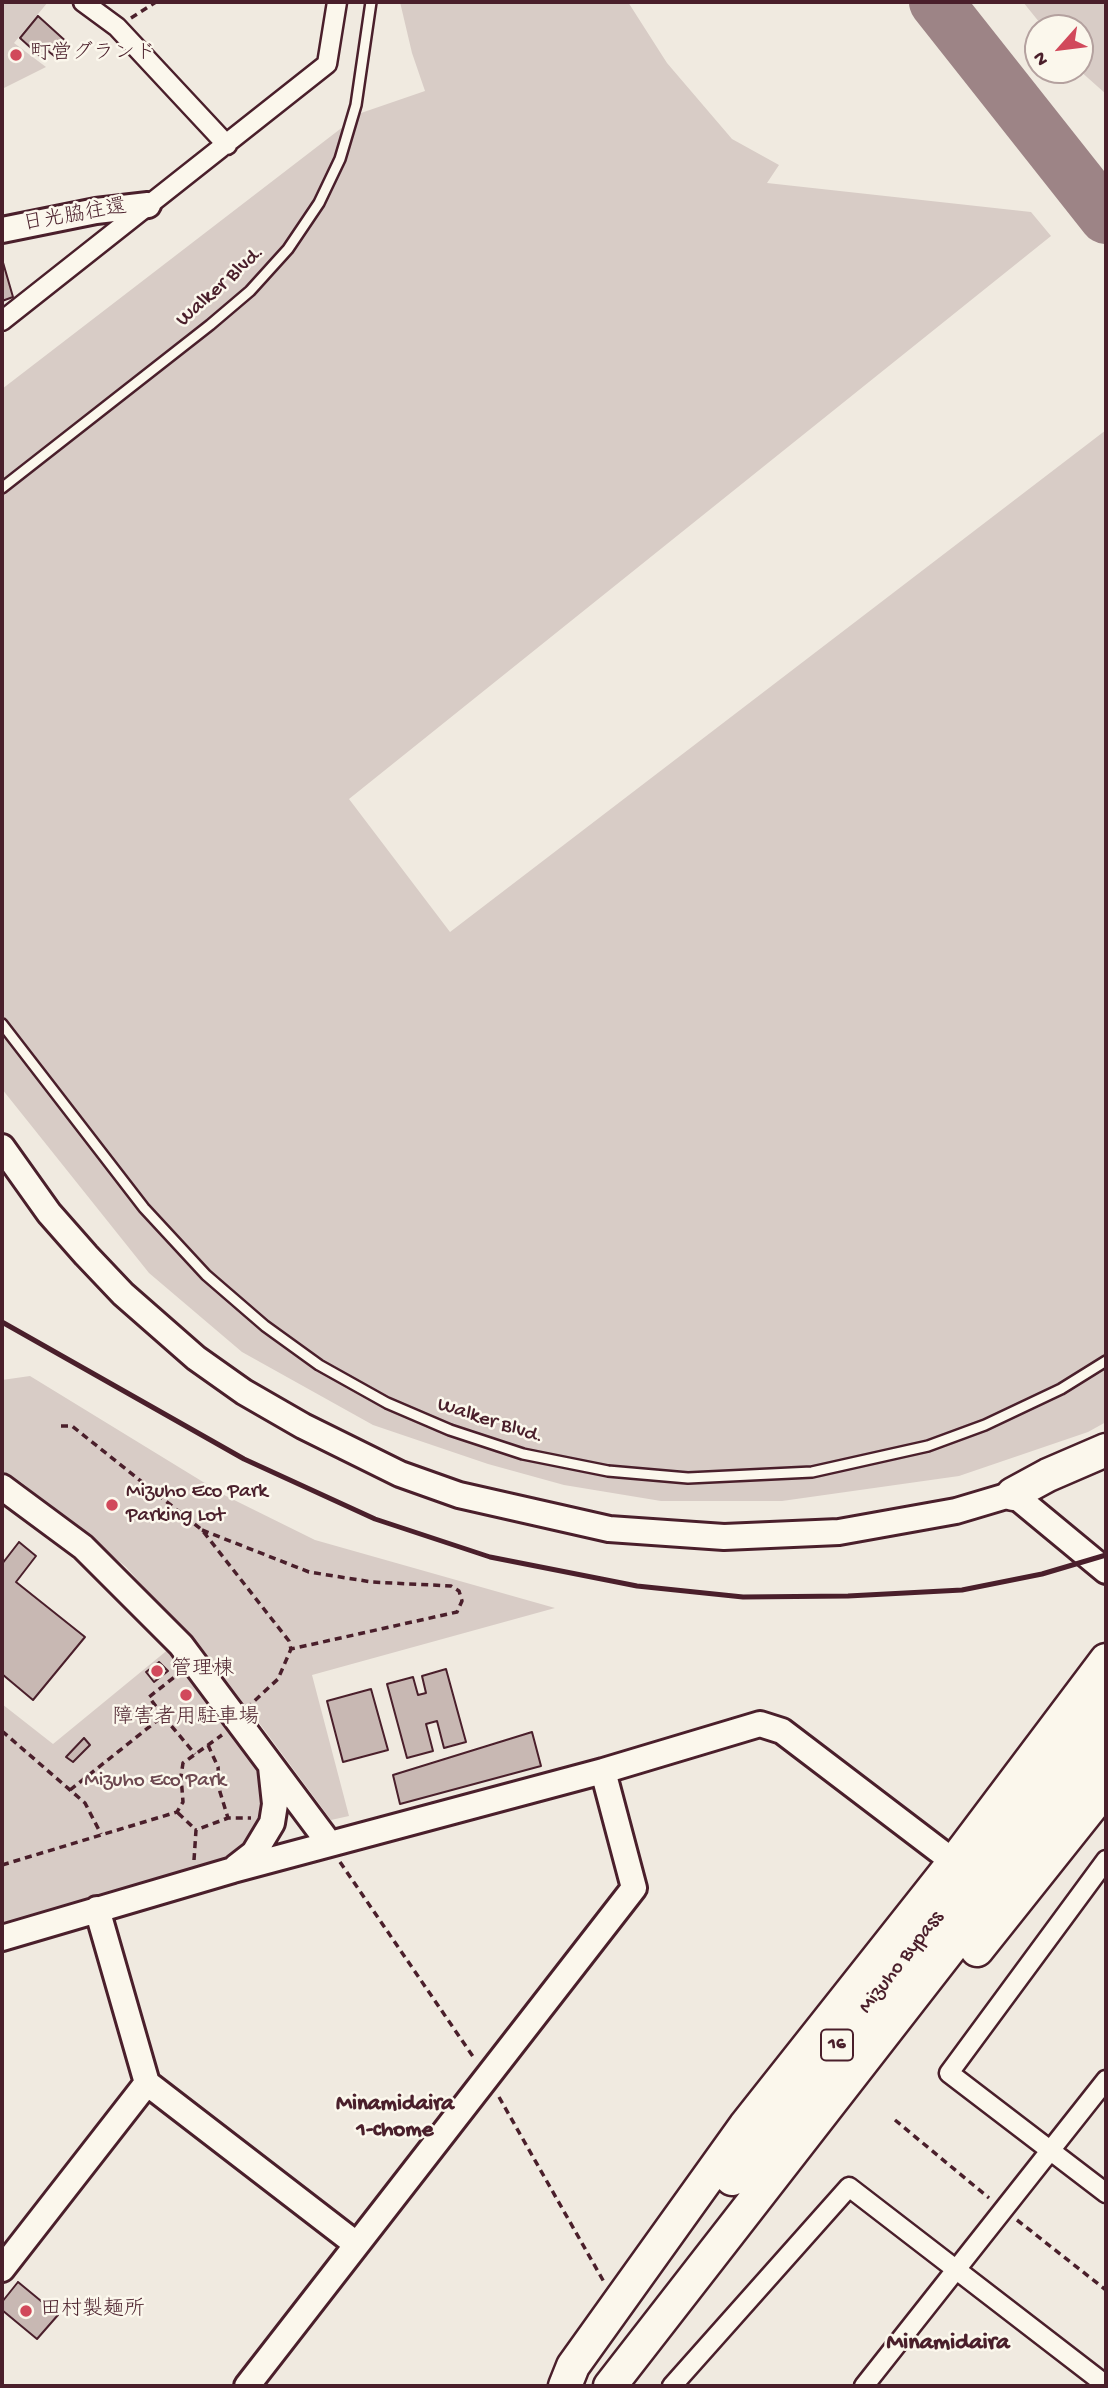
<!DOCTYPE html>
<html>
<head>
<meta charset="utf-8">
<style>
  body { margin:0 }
  #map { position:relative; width:1108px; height:2388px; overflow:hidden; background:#f0eae0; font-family:"Gochi Hand",sans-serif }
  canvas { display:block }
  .frame { position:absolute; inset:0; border:4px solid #4a1f2b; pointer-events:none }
  .north { position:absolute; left:1024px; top:14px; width:70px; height:70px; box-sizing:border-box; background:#fbf7ec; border:2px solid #b4a19f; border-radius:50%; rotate:242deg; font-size:19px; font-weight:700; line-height:28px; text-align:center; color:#4a1f2b }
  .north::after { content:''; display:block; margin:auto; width:24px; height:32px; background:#d1495b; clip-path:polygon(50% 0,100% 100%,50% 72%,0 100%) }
</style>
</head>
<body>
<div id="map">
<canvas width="1108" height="2388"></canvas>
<div class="frame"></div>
<div class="north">N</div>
</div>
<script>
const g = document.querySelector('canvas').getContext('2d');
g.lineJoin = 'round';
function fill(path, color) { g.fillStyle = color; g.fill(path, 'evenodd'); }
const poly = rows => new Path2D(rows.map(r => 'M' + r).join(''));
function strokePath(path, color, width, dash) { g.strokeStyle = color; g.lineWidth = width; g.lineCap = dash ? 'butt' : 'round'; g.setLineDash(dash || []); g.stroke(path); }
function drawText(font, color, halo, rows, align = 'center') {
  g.font = font + ' "Gochi Hand","Klee One",sans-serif'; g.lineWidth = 5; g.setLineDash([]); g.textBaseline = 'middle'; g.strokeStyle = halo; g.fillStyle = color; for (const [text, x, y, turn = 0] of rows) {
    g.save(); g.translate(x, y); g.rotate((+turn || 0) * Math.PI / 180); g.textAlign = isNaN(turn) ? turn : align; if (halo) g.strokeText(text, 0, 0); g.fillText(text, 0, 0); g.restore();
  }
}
fill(poly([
  [2,2,48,2,14,43,46,67,2,89],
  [400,2,628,2,667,63,732,139,779,165,767,183,1031,212,1051,236,349,799,450,932,1106,430,1106,1422,1088,1432,959,1476,782,1501,661,1501,564,1485,488,1464,373,1425,242,1352,149,1273,2,1089,2,389,361,113,425,91,412,53],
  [1023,2,1106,2,1106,94,1079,70,1080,28,1044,28],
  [30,1376,226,1496,315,1540,555,1608,312,1675,349,1816,331,1820,251,1712,232,1727,255,1763,266,1796,263,1820,250,1844,230,1858,2,1925,2,1704,53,1744,170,1648,203,1654,126,1567,21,1482,2,1471,2,1380]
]), '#d8ccc6');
strokePath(poly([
  [936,2,1106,217]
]), '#9d8486', 54);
const building = poly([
  [38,16,70,45,58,59,48,51,41,57,20,38,38,16],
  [2,259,13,297,2,301,2,259],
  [19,1542,36,1556,16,1582,85,1637,33,1700,2,1674,2,1564,19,1542],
  [159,1662,168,1671,154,1682,146,1672,159,1662],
  [446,1669,466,1742,444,1748,437,1721,426,1724,433,1751,407,1758,387,1684,413,1677,418,1695,426,1693,422,1676,446,1669],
  [371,1689,388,1750,343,1762,327,1701,371,1689],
  [532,1732,541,1766,400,1804,393,1775,532,1732],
  [84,1738,90,1745,73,1762,66,1757,84,1738],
  [18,2282,58,2315,37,2339,2,2310,2,2302,18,2282]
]);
fill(building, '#c8b8b3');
strokePath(building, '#4a1f2b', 2);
const lane = poly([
  [2,488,210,325,250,291,288,249,319,203,340,159,356,105,371,2],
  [2,1024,144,1208,206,1275,265,1326,319,1365,387,1403,450,1430,523,1454,608,1471,688,1478,812,1472,928,1446,985,1425,1061,1389,1106,1361]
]);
const street = poly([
  [83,2,117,27,227,145],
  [2,321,327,64,337,2],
  [1106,1860,949,2073,1106,2193],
  [672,2386,849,2187,1106,2385],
  [864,2386,1106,2080]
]);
const secondary = poly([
  [2,230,96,211,148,205],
  [2,1147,49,1213,86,1255,123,1294,196,1358,244,1392,303,1426,400,1474,459,1495,609,1529,724,1537,839,1532,956,1511,1013,1494,1106,1571],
  [2,1487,83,1547,181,1645,329,1843],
  [236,1867,254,1853,272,1823,275,1804,271,1767],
  [97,1909,147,2083,356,2244],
  [2,1938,233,1870,603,1771,760,1724,782,1731,954,1862],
  [2,2269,147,2083],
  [247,2386,634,1888,603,1771]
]);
const highway = poly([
  [1013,1494,1048,1475,1106,1450],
  [977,1950,1106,1788],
  [732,2179,1106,1704],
  [565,2386,573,2366,745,2126,954,1862,1106,1660],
  [610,2386,1106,1748]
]);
strokePath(lane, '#4a1f2b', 14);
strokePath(street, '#4a1f2b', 23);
strokePath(secondary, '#4a1f2b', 30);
strokePath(highway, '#4a1f2b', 37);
strokePath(poly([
  [131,18,156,2],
  [61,1426,72,1426,202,1530,289,1641,291,1649,278,1679,251,1704],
  [202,1530,309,1572,372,1582,451,1586,459,1591,462,1601,457,1612,291,1649],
  [163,1716,149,1697,177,1675],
  [2,1731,85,1803,101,1834],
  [208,1745,218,1767,220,1792,228,1818],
  [70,1790,163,1716,195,1754],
  [178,1813,196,1830],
  [194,1860,196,1830,228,1818,251,1818],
  [340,1862,474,2058],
  [2,1865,177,1812,183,1802,181,1776,183,1763,222,1735],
  [499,2097,604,2282],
  [895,2120,989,2198],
  [1017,2220,1106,2290]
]), '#4a1f2b', 3.5, [7, 5]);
strokePath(lane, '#fbf7ec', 9);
strokePath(street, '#fbf7ec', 18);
strokePath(secondary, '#fbf7ec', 24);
strokePath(highway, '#fbf7ec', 32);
strokePath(poly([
  [2,1322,244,1459,375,1519,490,1557,637,1586,743,1597,848,1596,962,1590,1042,1574,1106,1555]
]), '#4a1f2b', 5);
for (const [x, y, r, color] of [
  [16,55,7,"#d1495b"],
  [112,1505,7,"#d1495b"],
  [157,1671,7,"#d1495b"],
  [186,1695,7,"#d1495b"],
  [26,2311,7,"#d1495b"]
]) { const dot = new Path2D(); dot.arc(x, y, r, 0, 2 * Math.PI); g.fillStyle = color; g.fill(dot); strokePath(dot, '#fbf7ec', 2.5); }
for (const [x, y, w] of [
  [837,2045,32]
]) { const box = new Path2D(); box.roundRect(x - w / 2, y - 15.5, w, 31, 5); g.fillStyle = '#fbf7ec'; g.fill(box); strokePath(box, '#4a1f2b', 2); }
drawText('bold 19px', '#4a1f2b', null, [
  ["16",837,2045]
]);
drawText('21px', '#4a1f2b', '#fbf7ec', [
  ["町営グランド",30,55],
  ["Mizuho Eco Park",126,1493],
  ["Parking Lot",126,1517],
  ["管理棟",171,1671],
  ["障害者用駐車場",186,1719,"center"],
  ["田村製麺所",40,2311]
], 'left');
drawText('21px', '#4a1f2b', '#fbf7ec', [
  ["日光脇往還",75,217,-10],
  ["Walker Blvd.",221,287,-42],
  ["Walker Blvd.",490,1422,18],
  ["Mizuho Bypass",902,1963,-52]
]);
drawText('21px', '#6e4a52', '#fbf7ec', [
  ["Mizuho Eco Park",155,1782]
]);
drawText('bold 23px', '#4a1f2b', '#fbf7ec', [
  ["Minamidaira",395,2105],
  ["1-chome",395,2131]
]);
drawText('bold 24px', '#4a1f2b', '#fbf7ec', [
  ["Minamidaira",948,2344]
]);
</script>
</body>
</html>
